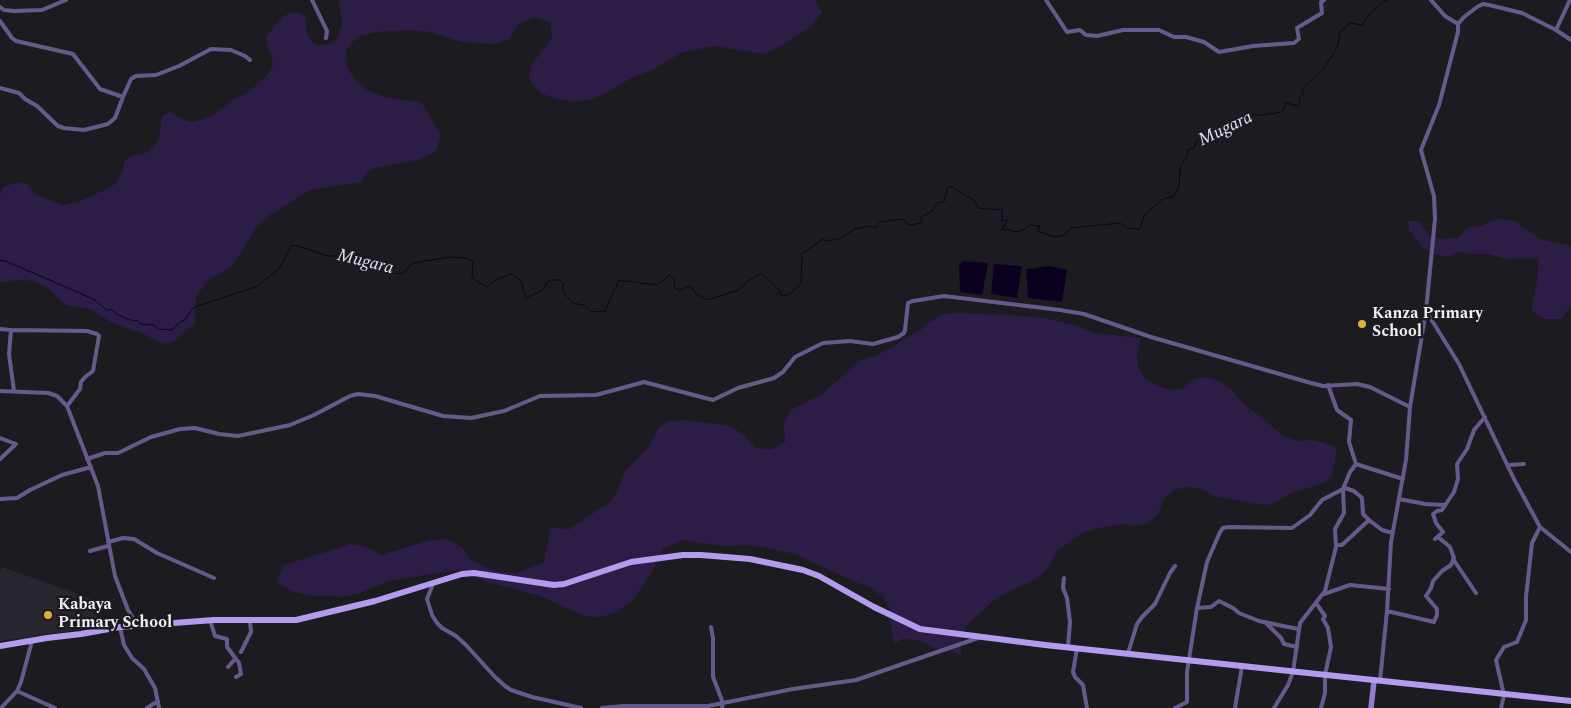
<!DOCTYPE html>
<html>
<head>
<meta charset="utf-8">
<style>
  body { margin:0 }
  canvas { display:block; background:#1c1b1f }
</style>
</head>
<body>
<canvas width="1571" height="708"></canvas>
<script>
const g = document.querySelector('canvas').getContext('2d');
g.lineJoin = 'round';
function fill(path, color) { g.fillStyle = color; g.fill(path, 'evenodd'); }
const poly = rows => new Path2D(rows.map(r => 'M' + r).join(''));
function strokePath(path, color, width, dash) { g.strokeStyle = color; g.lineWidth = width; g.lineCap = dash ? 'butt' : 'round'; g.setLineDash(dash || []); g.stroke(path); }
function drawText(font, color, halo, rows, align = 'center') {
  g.font = font + ' Spectral,serif'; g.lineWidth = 5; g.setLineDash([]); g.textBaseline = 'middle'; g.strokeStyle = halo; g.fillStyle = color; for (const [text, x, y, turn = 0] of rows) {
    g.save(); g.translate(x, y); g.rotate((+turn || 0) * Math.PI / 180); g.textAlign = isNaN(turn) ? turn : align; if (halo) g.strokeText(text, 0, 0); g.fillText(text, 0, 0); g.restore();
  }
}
fill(poly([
  [2,567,101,602,93,628,0,641,0,573]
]), '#27252e');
fill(poly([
  [338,0,815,0,822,12,811,26,781,46,764,54,715,46,698,49,681,53,649,72,633,77,604,94,588,100,572,102,557,99,540,93,529,79,532,64,552,38,550,22,533,17,518,25,509,39,494,44,461,42,430,32,412,30,376,32,357,37,346,50,347,68,357,82,370,92,388,98,421,102,441,135,436,151,420,159,371,169,360,182,310,190,270,215,257,226,239,256,229,269,213,277,196,295,194,326,186,329,174,341,166,344,158,342,144,334,112,323,92,310,67,305,60,301,49,289,34,281,18,280,0,282,0,195,3,187,19,182,27,184,38,196,64,205,80,201,111,187,117,182,121,175,125,160,132,156,148,152,159,140,162,116,170,112,184,120,192,122,200,120,215,114,234,99,249,92,269,73,273,66,272,58,266,43,267,35,283,17,289,13,297,12,305,16,307,33,311,41,318,45,331,44,337,39,342,23,341,15],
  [1497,219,1513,220,1540,239,1571,246,1571,306,1561,319,1544,319,1531,311,1538,276,1538,258,1506,259,1489,254,1473,254,1460,252,1447,257,1433,254,1423,248,1409,230,1408,221,1419,221,1429,235,1443,239,1458,238,1467,228,1481,226],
  [958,313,1010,315,1045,318,1078,326,1093,333,1141,338,1137,353,1138,367,1146,379,1158,386,1171,390,1185,388,1194,379,1207,377,1220,381,1231,389,1241,401,1285,437,1298,441,1311,440,1324,443,1337,448,1332,476,1321,484,1294,492,1269,505,1255,504,1214,496,1201,489,1187,487,1174,490,1164,499,1158,514,1147,524,1133,526,1120,524,1094,529,1080,534,1057,551,1047,570,1036,579,998,597,966,626,961,639,961,654,935,648,920,641,904,638,894,644,891,625,891,610,883,597,870,587,855,582,795,554,763,547,747,545,731,546,715,545,683,540,663,549,651,573,632,601,617,612,601,617,585,616,540,596,488,582,456,570,389,581,359,593,342,597,307,595,291,591,277,582,284,565,351,544,366,547,381,555,430,540,446,539,461,546,471,560,485,567,501,572,517,573,544,562,551,527,568,530,610,502,619,488,624,472,650,445,659,427,667,422,682,420,717,424,732,427,745,436,756,448,772,450,786,441,783,425,791,410,822,394,861,360,878,355,922,329,928,323,942,314]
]), '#2b1d46');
fill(poly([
  [963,261,988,263,982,295,960,292,959,265],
  [994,264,1022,266,1017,298,991,294],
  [1050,266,1067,270,1062,302,1028,298,1026,269]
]), '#0c0021');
strokePath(poly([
  [0,260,5,261,45,278,93,299,107,310,111,309,118,315,134,321,137,320,141,324,154,325,158,329,171,330,179,323,186,319,191,310,197,306,256,287,279,269,291,246,298,246,327,256,339,256,355,259,366,266,399,274,403,273,413,263,450,257,465,258,473,261,472,278,487,287,497,279,512,274,521,281,526,298,543,290,549,280,560,280,563,283,563,291,572,303,584,305,592,312,605,311,619,280,657,285,670,275,675,281,674,288,680,290,691,286,697,295,708,300,739,290,748,281,762,273,779,290,781,296,788,295,801,284,802,254,823,239,828,241,842,238,854,229,869,226,876,228,880,222,902,219,910,225,921,223,921,217,931,212,939,202,944,202,947,189,950,186,975,201,978,208,1002,210,1002,221,1008,220,1002,229,1019,232,1030,225,1040,226,1038,231,1055,237,1065,235,1071,228,1120,223,1127,228,1140,229,1144,215,1163,199,1174,196,1179,187,1180,167,1187,156,1189,149,1194,148,1197,140,1222,134,1231,130,1238,122,1249,115,1262,115,1282,112,1286,103,1299,106,1300,97,1303,94,1303,88,1324,68,1332,56,1338,45,1339,33,1350,23,1362,25,1371,12,1383,2,1388,0]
]), '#0c0021', 1);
strokePath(poly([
  [312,0,327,31,326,38],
  [1046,0,1067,32,1080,30,1086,35,1097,36,1123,30,1159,30,1174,37,1186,37,1204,42,1219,52,1253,46,1294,43,1299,39,1297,28,1322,13,1321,2,1324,0],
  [1431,0,1445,16,1458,24,1464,17,1477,7,1483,4,1489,5,1522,13,1556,30,1571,40],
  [0,7,4,10,14,11,42,10,66,0],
  [0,21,12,38,16,41,73,54,100,89,123,97],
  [1556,30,1570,0],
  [0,88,19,93,25,99,37,106,58,126,64,128,84,130,108,124,115,118,123,97,131,79,136,76,156,75,179,66,211,49,231,50,245,56,250,60],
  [1426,311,1459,364,1514,479,1540,527,1571,552],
  [0,329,11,330],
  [1328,385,1337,410,1351,420,1349,442,1356,464,1403,479],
  [0,391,48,393,57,396,67,406,98,486,115,576,128,610,138,626],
  [14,391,9,354,11,330,87,331,97,334,99,336,93,371,85,377,81,382,80,389,67,406],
  [0,438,16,444,0,459],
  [87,459,105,453,118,453,151,437,180,429,195,428,219,434,238,436,290,425,314,415,350,396,358,394,375,396,443,416,471,418,504,411,540,396,596,395,644,382,713,400,738,388,774,378,783,372,795,357,823,343,850,341,873,344,898,337,904,333,905,330,908,303,913,301,944,296,1060,310,1084,314,1151,337,1311,383,1323,386,1357,384,1370,387,1410,407],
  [1508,465,1524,464],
  [0,499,17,498,30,490,62,475,91,467],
  [1399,499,1425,504,1445,505],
  [1435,539,1443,532,1436,523,1433,514,1437,511,1442,510,1454,492,1458,479,1457,464,1467,449,1474,430,1485,417],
  [108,542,123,538,134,539,157,553,214,578],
  [1336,545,1342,545,1369,520,1382,530,1393,533],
  [90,551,108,546],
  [1453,559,1476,593],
  [1064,578,1063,588,1067,598,1070,622,1068,647],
  [433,584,427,599,432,615,437,623,442,628,456,636,466,645,495,677,505,686,511,690,532,697,581,708],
  [1324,594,1350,585,1389,589],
  [1316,603,1325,616,1323,619,1328,628,1331,647,1325,675,1325,693,1321,708],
  [1197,608,1211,607,1219,601,1233,608,1239,613,1259,621,1298,629],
  [1387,611,1434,622,1437,615,1437,609,1426,596,1431,588,1433,581,1442,571,1451,565,1454,558,1450,547,1438,537],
  [210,620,215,636,227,639,227,647,239,663,241,674,236,677],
  [1265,622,1281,638,1284,644,1297,647],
  [120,627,124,645,132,658,144,669,155,688,159,708],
  [711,627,713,638,713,677,723,703,722,708],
  [1077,648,1073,672,1075,677,1083,685,1087,708],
  [241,652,251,632,250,621],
  [1128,653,1137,624,1142,617,1155,604,1170,573,1175,566],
  [228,667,235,659],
  [1380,681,1387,611,1391,542,1406,460,1410,407,1426,311,1435,219,1434,196,1421,150,1439,105,1458,32,1458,24],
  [17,691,55,708],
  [1,708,17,691,21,682,32,641],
  [147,708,158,701],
  [602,708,623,706,708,706,793,689,856,680,978,638],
  [1175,708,1187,702,1187,672,1197,608,1207,562,1220,532,1223,528,1229,527,1292,528,1310,515,1322,500,1345,488,1354,491,1362,498,1363,514,1369,520],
  [1235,708,1242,666],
  [1274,708,1288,685,1293,672,1300,623,1325,591,1336,547,1335,529,1344,513,1343,489,1350,472,1356,464],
  [1501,708,1504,695,1496,660,1504,647,1517,642,1526,620,1526,597,1532,543,1540,527]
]), '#68598c', 4);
strokePath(poly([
  [1371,708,1374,681]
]), '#947bcd', 5.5);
strokePath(poly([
  [0,646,47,638,81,634,120,627,214,620,296,620,375,601,462,574,474,573,554,585,564,584,631,562,683,555,701,555,750,559,803,570,819,576,874,607,920,629,1045,645,1571,701]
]), '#b49bf0', 6);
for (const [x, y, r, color] of [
  [1362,324,5,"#dfb034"],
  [48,615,5,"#dfb034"]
]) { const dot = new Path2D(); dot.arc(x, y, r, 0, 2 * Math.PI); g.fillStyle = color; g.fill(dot); strokePath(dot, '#1c1b1f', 2); }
drawText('bold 16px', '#efeff2', '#1c1b1f', [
  ["Kanza Primary",1372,315],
  ["School",1372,333],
  ["Kabaya",58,606],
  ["Primary School",58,624]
], 'left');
drawText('italic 18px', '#e5e0f6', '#1c1b1f', [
  ["Mugara",1226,130,-26],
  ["Mugara",365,263,14]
]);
</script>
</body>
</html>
